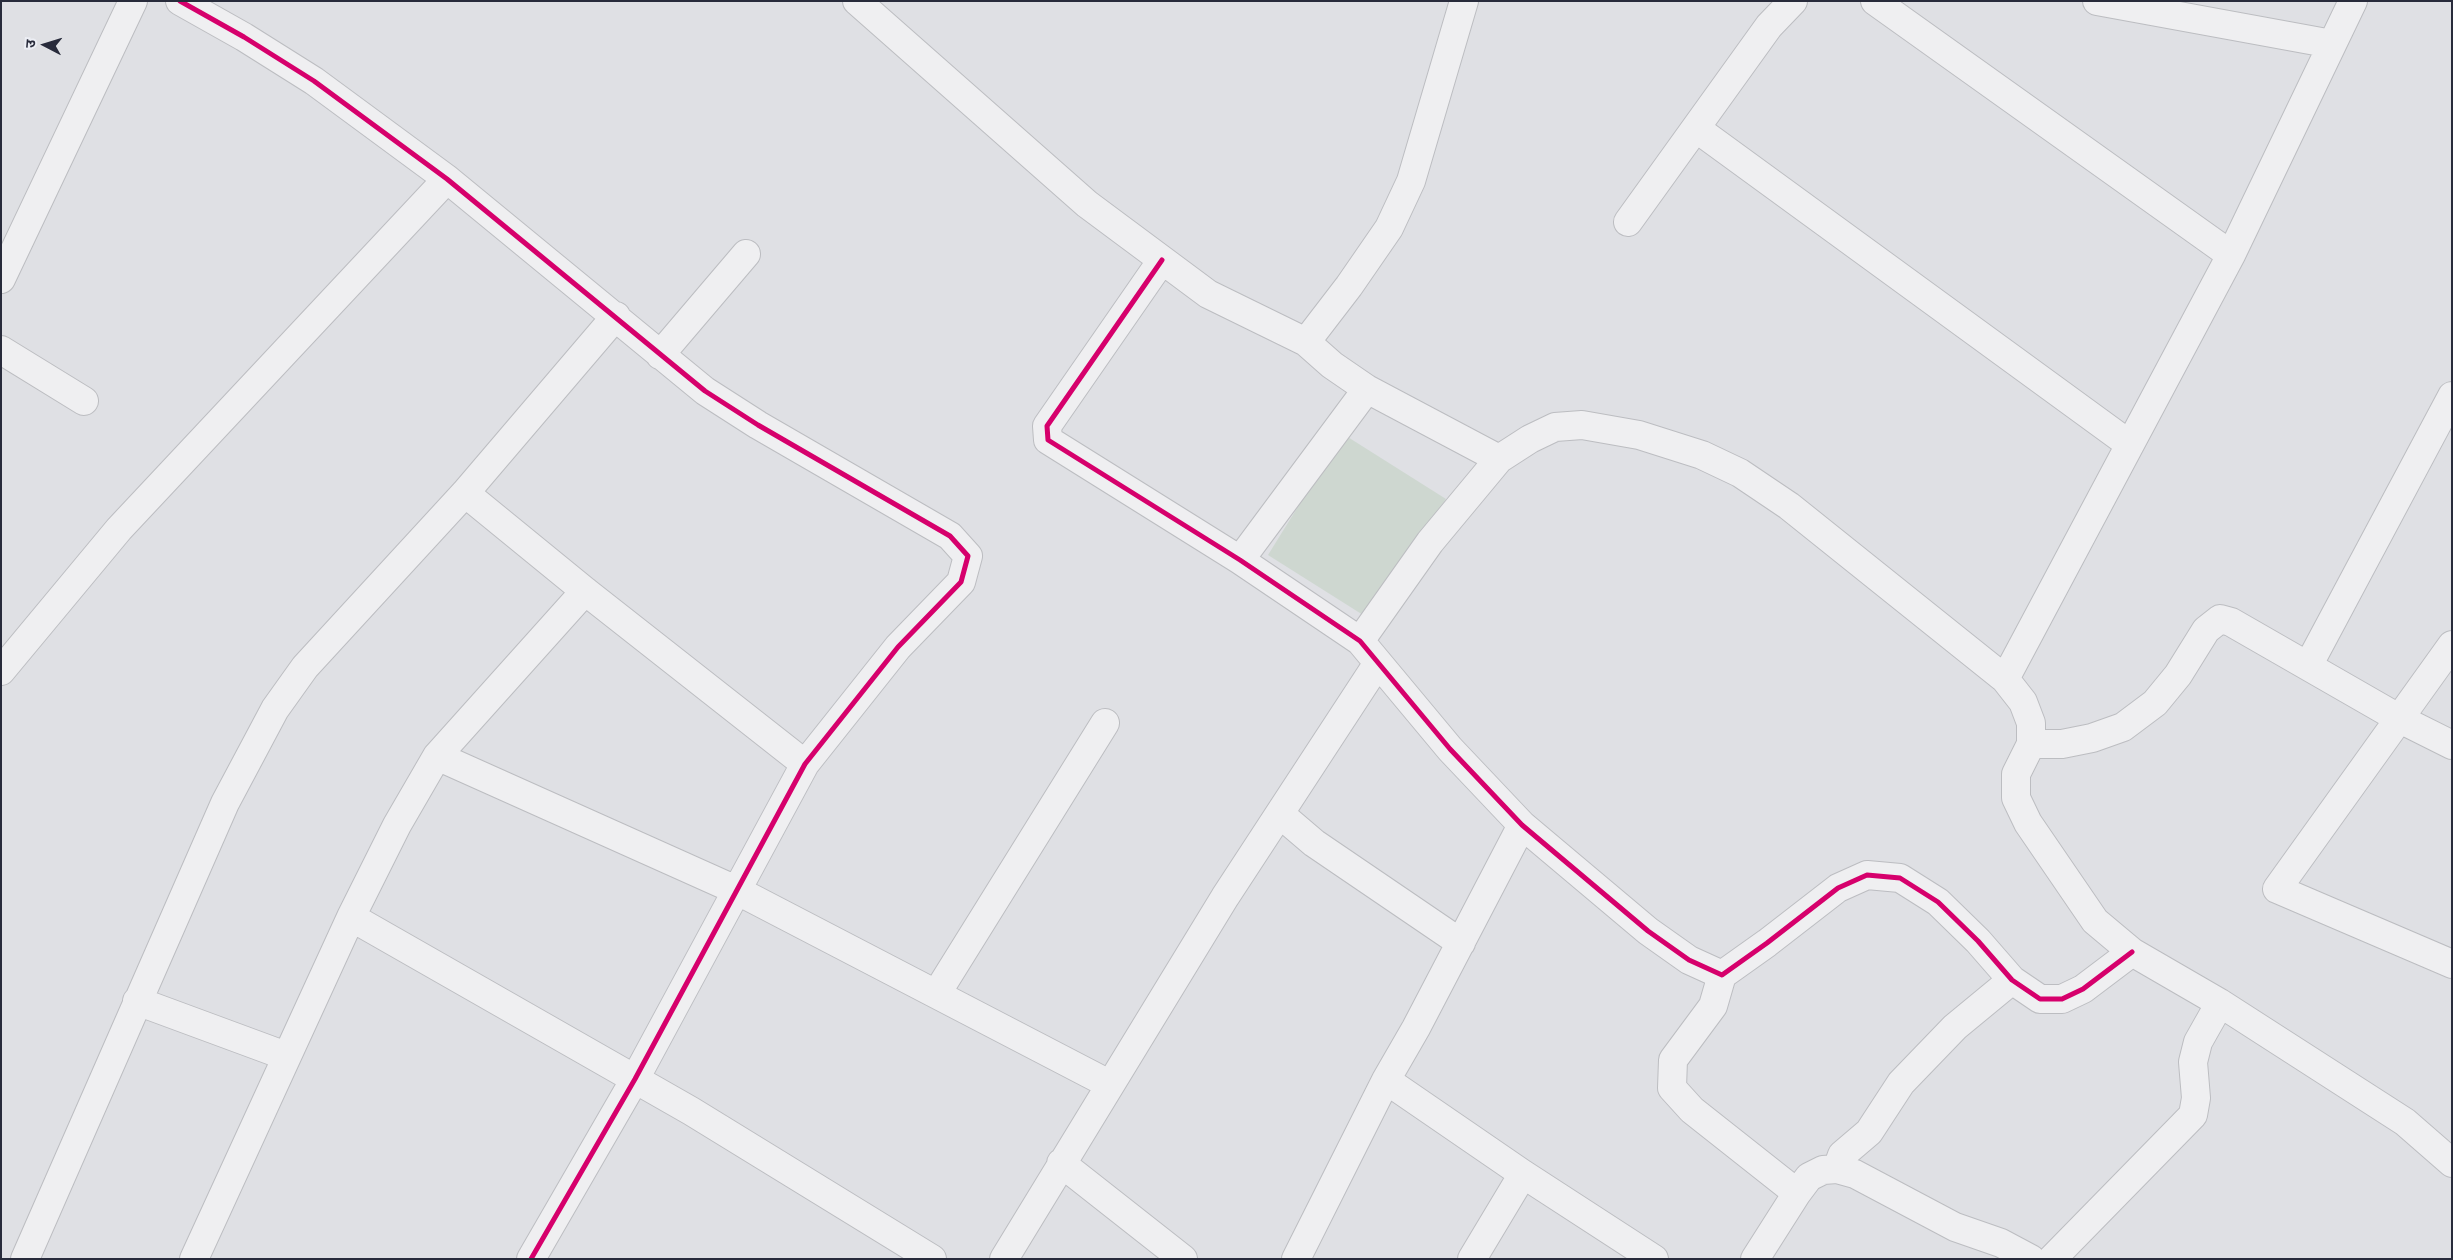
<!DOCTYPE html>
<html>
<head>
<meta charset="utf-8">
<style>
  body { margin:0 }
  #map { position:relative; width:2453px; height:1260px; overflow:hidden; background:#dfe0e4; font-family:"Public Sans","Noto Sans Devanagari",sans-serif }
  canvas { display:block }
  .frame { position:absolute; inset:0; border:2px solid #282b3b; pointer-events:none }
  .north { position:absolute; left:20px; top:20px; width:50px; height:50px; -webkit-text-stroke:4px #eceef4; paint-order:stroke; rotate:275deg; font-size:14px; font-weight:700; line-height:20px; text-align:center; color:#282b3b }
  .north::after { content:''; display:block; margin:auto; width:18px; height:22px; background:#282b3b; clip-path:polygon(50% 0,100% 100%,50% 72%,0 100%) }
</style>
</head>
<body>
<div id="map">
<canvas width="2453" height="1260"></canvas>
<div class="frame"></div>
<div class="north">उ</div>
</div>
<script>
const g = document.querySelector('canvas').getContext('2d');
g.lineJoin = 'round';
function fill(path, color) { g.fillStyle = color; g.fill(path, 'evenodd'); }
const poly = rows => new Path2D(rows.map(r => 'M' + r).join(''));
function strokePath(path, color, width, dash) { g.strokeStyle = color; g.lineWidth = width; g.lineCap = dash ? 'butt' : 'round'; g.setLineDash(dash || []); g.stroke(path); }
fill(poly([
  [1343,434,1446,499,1371,620,1268,555]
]), '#ced7d0');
const minor = poly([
  [180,1,244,37,314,81,447,179,705,391,758,425,950,536,968,556,961,582,898,647,805,764,635,1079,531,1259],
  [857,1,1087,204,1208,294,1306,342,1332,365,1367,389,1499,459],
  [1875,1,2231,255],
  [2097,1,2332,44],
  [1697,129,2129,444],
  [1628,222,1769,26,1793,1],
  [1162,260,1047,426,1048,440,1240,560,1360,641,1450,749,1522,825,1648,931,1689,960,1722,975,1767,943,1838,888,1867,875,1900,878,1938,902,1978,941,2012,980,2040,999,2062,999,2083,989,2132,952],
  [1,279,133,1],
  [1306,342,1349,286,1389,228,1411,181,1464,1],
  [1,350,84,401],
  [660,355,746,254],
  [465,493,585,591,805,764],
  [1240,560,1367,389],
  [1360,641,1430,542,1499,459,1530,439,1555,427,1582,425,1639,435,1702,455,1740,473,1789,506,2005,679,2023,702,2031,723,2031,744,2016,774,2016,798,2028,823,2095,921,2132,952,2220,1003,2405,1122,2452,1163],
  [2452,645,2277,889,2452,964],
  [2308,666,2452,396],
  [1,671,119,529,447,179],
  [2005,679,2231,255,2353,1],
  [2031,744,2062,744,2092,738,2123,727,2155,703,2178,675,2206,630,2220,619,2231,622,2400,719,2452,745],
  [437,756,736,890,1109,1084],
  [1280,814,1314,843,1461,943],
  [351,917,691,1111,932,1259],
  [1722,975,1713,1006,1673,1060,1672,1088,1692,1110,1797,1193],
  [937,993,1105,723],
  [137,1001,286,1056],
  [1386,1080,1523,1174,1654,1259],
  [1061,1163,1183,1259],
  [1837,1169,1842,1155,1869,1132,1901,1083,1955,1027,2012,980],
  [25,1259,225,803,275,709,305,667,465,493,616,316],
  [194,1259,351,917,397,825,437,756,585,591],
  [1004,1259,1225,897,1378,663],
  [1296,1259,1386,1080,1416,1028,1522,825],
  [1472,1259,1523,1174],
  [1755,1259,1797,1193,1809,1177,1823,1170,1837,1169,1855,1174,1955,1227,2001,1243,2031,1259],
  [2052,1259,2193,1115,2196,1098,2193,1062,2198,1042,2220,1003]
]);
strokePath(minor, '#bcbdc1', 30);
strokePath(minor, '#efeff1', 28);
strokePath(poly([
  [180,1,244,37,314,81,447,179,705,391,758,425,950,536,968,556,961,582,898,647,805,764,635,1079,531,1259],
  [1162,260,1047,426,1048,440,1240,560,1360,641,1450,749,1522,825,1648,931,1689,960,1722,975,1767,943,1838,888,1867,875,1900,878,1938,902,1978,941,2012,980,2040,999,2062,999,2083,989,2132,952]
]), '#d6006c', 5);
</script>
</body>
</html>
